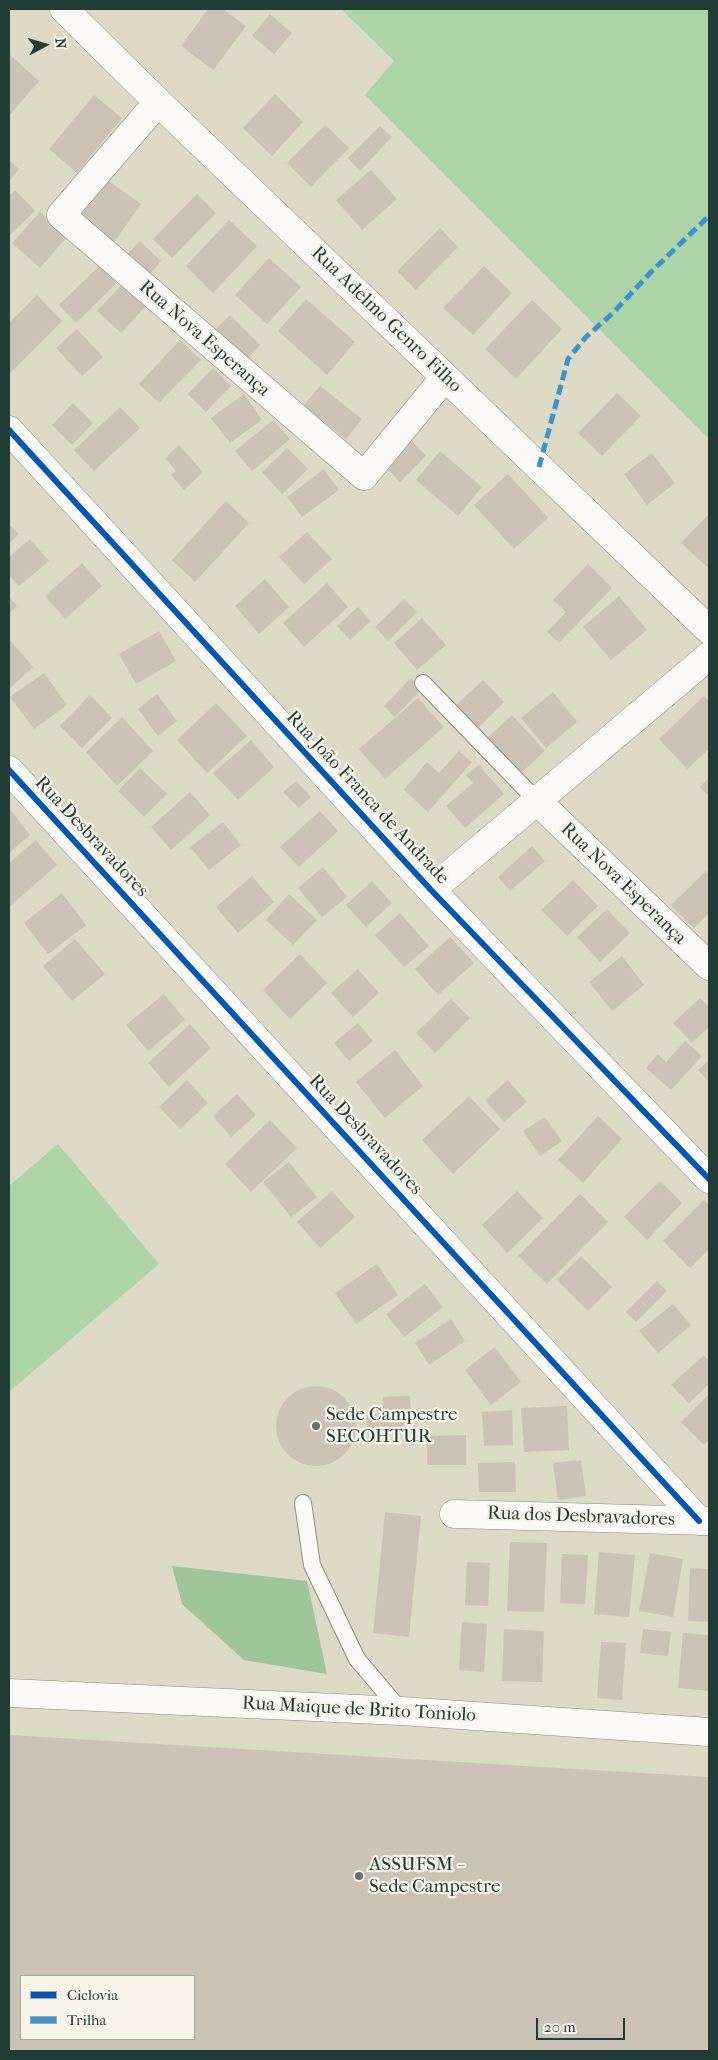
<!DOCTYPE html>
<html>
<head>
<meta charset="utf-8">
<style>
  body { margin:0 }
  #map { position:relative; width:718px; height:2060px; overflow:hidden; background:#dcd9c4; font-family:"IM FELL French Canon",serif }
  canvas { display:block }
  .frame { position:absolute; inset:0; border:10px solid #1f3d34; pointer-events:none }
  .legend { position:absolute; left:20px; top:1975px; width:175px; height:65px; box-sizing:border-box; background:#f7f3e8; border:1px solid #a1aaa0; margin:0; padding:6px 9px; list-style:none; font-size:15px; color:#1f3d34 }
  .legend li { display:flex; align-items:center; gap:10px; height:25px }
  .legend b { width:25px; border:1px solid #a1aaa0 }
  .north { position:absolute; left:20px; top:20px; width:50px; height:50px; -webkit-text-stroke:4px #f7f3e8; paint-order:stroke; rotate:84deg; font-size:14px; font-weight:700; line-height:20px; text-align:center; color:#1f3d34 }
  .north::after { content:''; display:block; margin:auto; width:18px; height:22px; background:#1f3d34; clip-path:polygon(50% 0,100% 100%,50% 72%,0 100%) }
  .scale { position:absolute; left:536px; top:2018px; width:89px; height:22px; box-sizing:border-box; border:2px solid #1f3d34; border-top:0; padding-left:6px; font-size:15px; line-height:18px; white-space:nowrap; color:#1f3d34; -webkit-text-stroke:4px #f7f3e8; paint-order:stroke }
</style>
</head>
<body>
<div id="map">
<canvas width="718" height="2060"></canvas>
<div class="frame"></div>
<ul class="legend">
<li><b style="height:6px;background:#0057b8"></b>Ciclovia</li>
<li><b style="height:6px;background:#3993ce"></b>Trilha</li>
</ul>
<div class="north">N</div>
<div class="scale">20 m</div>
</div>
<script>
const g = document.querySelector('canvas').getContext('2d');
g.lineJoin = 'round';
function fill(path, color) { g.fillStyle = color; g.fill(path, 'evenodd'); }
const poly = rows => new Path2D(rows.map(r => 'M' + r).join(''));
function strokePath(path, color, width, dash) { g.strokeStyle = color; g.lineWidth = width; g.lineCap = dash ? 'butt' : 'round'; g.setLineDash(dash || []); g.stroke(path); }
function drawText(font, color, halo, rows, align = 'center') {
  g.font = font + ' "IM FELL French Canon",serif'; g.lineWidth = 4.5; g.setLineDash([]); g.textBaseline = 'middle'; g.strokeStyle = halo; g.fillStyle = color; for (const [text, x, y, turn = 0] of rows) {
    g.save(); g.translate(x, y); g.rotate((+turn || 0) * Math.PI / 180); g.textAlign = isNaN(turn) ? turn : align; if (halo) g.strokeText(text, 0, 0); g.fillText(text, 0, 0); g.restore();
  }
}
fill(poly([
  [341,9,709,9,709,439,365,95,394,61],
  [58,1144,159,1264,9,1392,9,1186]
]), '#acd4a6');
fill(poly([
  [172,1566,307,1581,327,1674,244,1660,182,1604]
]), '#9ec49a');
fill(poly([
  [208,9,223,9,246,26,213,70,181,46],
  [270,14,292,33,274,54,252,36],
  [9,54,39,81,9,116],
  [275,94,303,122,272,156,243,128],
  [94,95,122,118,77,173,49,149],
  [325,125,349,148,311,187,287,163],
  [380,126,392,137,360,171,348,158],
  [9,160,19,169,9,182],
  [371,170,397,199,362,230,336,200],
  [106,179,141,204,113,244,77,219],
  [15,190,35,211,9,236,9,196],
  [197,194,216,213,172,258,153,239],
  [40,212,67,237,40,268,12,243],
  [229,220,257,246,213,293,186,266],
  [440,228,458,247,416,290,397,271],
  [140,241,161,261,150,274,128,253],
  [269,258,301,287,267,324,235,295],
  [100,265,117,283,76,323,59,305],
  [484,266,512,293,473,335,443,308],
  [124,282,147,305,121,333,97,311],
  [37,295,62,321,9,374,9,323],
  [306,299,355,342,327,375,278,331],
  [532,300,562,329,516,379,485,349],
  [230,315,260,345,246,360,216,329],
  [77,329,103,357,82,376,56,348],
  [180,340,201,360,159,403,139,384],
  [213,368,231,386,206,412,188,394],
  [320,386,362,419,346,439,303,406],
  [617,393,641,416,602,456,578,433],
  [244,394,262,420,230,443,211,418],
  [73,403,93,423,72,445,52,425],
  [120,407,140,428,94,471,74,450],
  [273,420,290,439,252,471,235,451],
  [411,440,426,456,400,482,384,466],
  [179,445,203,472,184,490,171,475,176,471,165,458],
  [287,448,308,469,282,494,262,472],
  [440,451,482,487,458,516,416,480],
  [652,453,675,483,647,505,624,474],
  [324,469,339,490,302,517,287,497],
  [508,474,548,518,514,549,474,505],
  [226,501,249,523,195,582,172,560],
  [709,514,709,569,681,543],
  [9,524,19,534,9,544],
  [307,532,332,559,304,584,279,557],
  [30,539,49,561,19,586,9,575,9,557],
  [82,563,102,586,65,619,45,596],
  [588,564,612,588,559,643,547,632,566,612,553,600],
  [265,579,289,607,259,634,235,606],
  [327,583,348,607,304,647,283,623],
  [619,596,647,630,611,660,583,627],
  [9,597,17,606,9,613],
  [404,599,417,612,388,641,375,627],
  [358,607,371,621,350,640,337,626],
  [422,618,446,645,417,670,394,643],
  [159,631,176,661,136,684,119,654],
  [9,639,33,667,9,689],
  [44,673,67,705,34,729,10,697],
  [411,678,422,689,395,717,384,706],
  [483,680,504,702,477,729,455,706],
  [553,692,577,722,546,748,521,718],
  [157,694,177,721,158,736,138,709],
  [90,695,112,718,82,748,60,726],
  [704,696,709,701,709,749,687,769,659,739],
  [418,698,444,727,385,779,359,749],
  [216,703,247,736,207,773,177,740],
  [512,715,545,751,519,775,486,739],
  [122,717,153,751,117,786,86,752],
  [251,740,274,767,238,800,213,773],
  [459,751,472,762,428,812,404,790,427,762,439,773],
  [479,765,504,794,465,828,446,806,473,783,466,775],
  [140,768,167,794,144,817,118,791],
  [709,777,709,796,700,787],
  [296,781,311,797,299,808,283,792],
  [190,792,210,815,171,850,151,827],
  [9,808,30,835,9,853],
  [320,811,338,831,299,867,280,847],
  [223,822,241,845,209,870,190,847],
  [36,840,57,865,9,907,9,863],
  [532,846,545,861,510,891,498,877],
  [323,867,347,897,322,917,298,888],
  [706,871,709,874,709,913,694,928,671,905],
  [252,876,274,902,238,933,216,907],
  [573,880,598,906,567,936,541,910],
  [372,881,392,903,366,927,346,905],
  [62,893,86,925,48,954,24,923],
  [289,894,317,920,293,945,266,920],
  [607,909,630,933,600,962,577,937],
  [400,913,429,946,404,967,375,935],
  [450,937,474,963,438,995,415,969],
  [75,939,105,974,72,1001,43,966],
  [300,954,327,983,290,1019,263,990],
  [622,956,644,985,612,1011,589,982],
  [358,969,379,993,353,1017,331,993],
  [164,994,185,1020,148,1051,126,1025],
  [700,998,709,1007,709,1027,692,1043,673,1023],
  [451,999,470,1018,435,1053,416,1033],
  [358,1023,373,1041,349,1061,334,1043],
  [190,1024,211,1048,169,1087,148,1063],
  [685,1041,702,1056,671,1090,646,1068,658,1054,666,1062],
  [395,1050,423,1086,385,1118,356,1082],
  [709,1060,709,1082,698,1070],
  [187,1080,208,1103,180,1129,159,1107],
  [508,1080,527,1102,504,1122,485,1100],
  [237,1094,256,1115,231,1137,213,1116],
  [469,1096,500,1129,453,1174,422,1140],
  [598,1116,622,1139,583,1183,558,1160],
  [545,1117,562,1141,540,1156,523,1131],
  [270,1120,297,1148,251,1192,225,1164],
  [289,1162,317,1197,291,1217,263,1182],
  [660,1181,682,1203,647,1240,624,1217],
  [332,1191,355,1217,320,1248,297,1222],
  [517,1191,543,1218,507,1253,482,1225],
  [580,1194,608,1222,547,1284,518,1256],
  [704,1200,709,1205,709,1249,690,1268,663,1241],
  [581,1256,612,1287,588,1311,557,1280],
  [377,1264,398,1295,356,1324,335,1293],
  [657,1281,667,1291,636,1322,626,1312],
  [425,1284,443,1307,404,1337,386,1314],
  [673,1304,691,1325,658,1353,639,1331],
  [451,1319,465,1341,429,1365,415,1343],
  [495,1347,521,1382,491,1405,465,1370],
  [704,1355,709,1361,709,1384,689,1403,671,1385],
  '276 1426a40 40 0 1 1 80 0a40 40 0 1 1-80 0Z',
  [709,1394,709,1440,704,1445,681,1422],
  [410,1396,412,1426,367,1428,366,1414,383,1413,383,1397],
  [567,1406,569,1450,524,1452,521,1408],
  [512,1410,513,1445,484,1446,482,1412],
  [466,1435,466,1465,427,1465,427,1436],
  [581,1460,586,1496,558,1500,553,1463],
  [515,1462,516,1492,479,1492,478,1463],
  [385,1512,421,1516,409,1637,373,1633],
  [510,1542,547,1543,544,1612,507,1611],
  [599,1552,635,1555,629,1617,594,1614],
  [650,1553,683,1559,673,1617,639,1611],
  [562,1554,588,1555,585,1604,560,1603],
  [467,1562,490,1563,488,1606,465,1605],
  [690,1568,709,1569,709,1622,688,1621],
  [462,1622,487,1624,484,1672,459,1670],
  [504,1629,544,1631,542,1682,502,1681],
  [643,1629,671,1632,668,1656,640,1653],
  [683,1633,709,1635,709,1691,678,1688],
  [601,1642,626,1643,622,1700,597,1698],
  [9,1735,709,1777,709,2051,9,2051],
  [21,1976,194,1976,194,2039,21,2039]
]), '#cbc2b5');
const lane = poly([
  [423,683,537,801],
  [303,1503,312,1565,357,1659,401,1711]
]);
const street = poly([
  [64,9,158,102,709,630],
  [158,102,61,215,364,476,445,377],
  [9,430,431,890,709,1179],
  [9,770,699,1521],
  [537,801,709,966],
  [431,890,709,656],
  [454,1514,709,1521],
  [9,1693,401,1711,709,1732]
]);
strokePath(lane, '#898c80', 18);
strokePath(street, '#898c80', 29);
strokePath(lane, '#faf9f6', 16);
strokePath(street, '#faf9f6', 28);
strokePath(poly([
  [539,467,568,359,586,337,613,313,651,272,709,216]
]), '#3993ce', 5, [10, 5]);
strokePath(poly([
  [9,430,431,890,709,1179],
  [9,770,699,1521]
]), '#0057b8', 6);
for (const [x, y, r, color] of [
  [316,1426,5,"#617466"],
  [359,1876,5,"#617466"]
]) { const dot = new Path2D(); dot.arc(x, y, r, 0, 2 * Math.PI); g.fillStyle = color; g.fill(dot); strokePath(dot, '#f7f3e8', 2); }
drawText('19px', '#1f3d34', '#f7f3e8', [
  ["Rua Adelmo Genro Filho",386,320,44],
  ["Rua Nova Esperança",204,339,41],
  ["Rua João Franca de Andrade",367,798,47],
  ["Rua Desbravadores",91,837,47],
  ["Rua Nova Esperança",623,884,44],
  ["Rua Desbravadores",365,1135,47],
  ["Rua dos Desbravadores",581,1517,2],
  ["Rua Maique de Brito Toniolo",359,1710,3]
]);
drawText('19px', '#1f3d34', '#f7f3e8', [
  ["Sede Campestre",326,1415],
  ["SECOHTUR",326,1437],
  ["ASSUFSM -",369,1865],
  ["Sede Campestre",369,1887]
], 'left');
</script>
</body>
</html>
